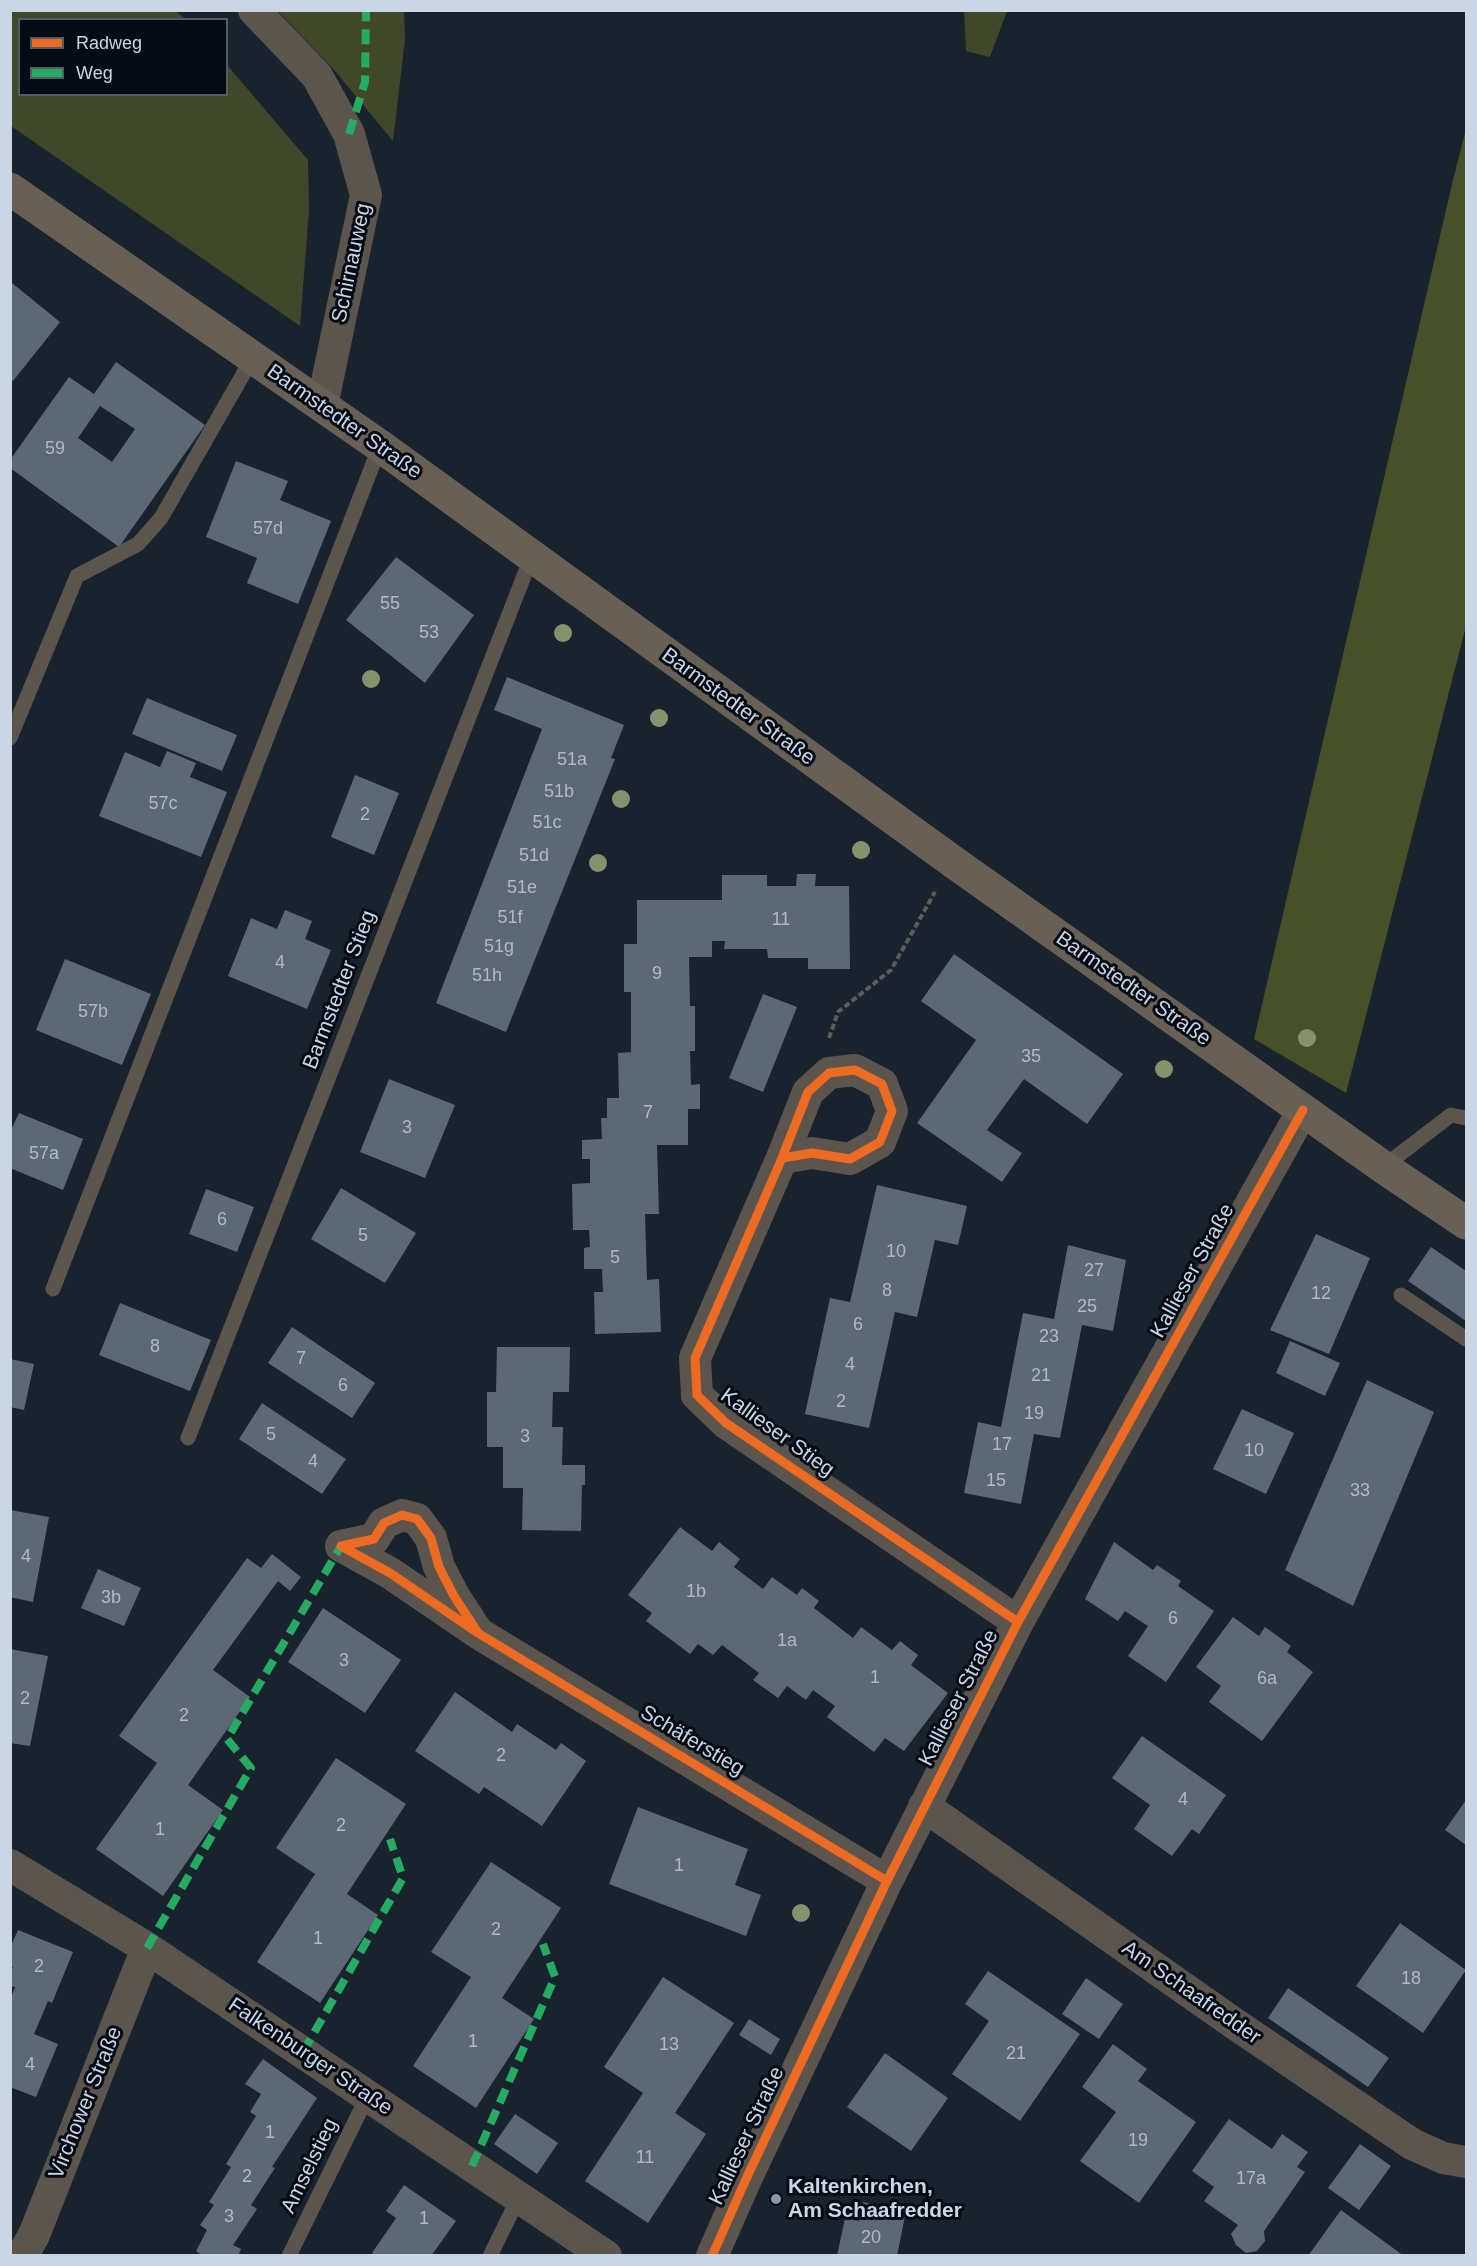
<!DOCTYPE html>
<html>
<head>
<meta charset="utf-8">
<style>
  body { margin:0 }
  #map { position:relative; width:1477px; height:2266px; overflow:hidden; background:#19232e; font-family:Helvetica,sans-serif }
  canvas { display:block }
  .frame { position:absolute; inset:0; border:12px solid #cad6e4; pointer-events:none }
  .legend { position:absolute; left:18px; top:18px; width:210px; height:78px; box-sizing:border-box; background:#050b15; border:2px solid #545c68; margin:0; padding:8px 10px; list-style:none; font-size:18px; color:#cad6e4 }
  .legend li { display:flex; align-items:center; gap:12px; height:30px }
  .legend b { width:30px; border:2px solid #545c68 }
</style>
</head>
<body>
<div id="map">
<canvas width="1477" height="2266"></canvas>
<div class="frame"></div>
<ul class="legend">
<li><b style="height:8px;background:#ed6a23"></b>Radweg</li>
<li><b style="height:8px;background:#26ab63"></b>Weg</li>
</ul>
</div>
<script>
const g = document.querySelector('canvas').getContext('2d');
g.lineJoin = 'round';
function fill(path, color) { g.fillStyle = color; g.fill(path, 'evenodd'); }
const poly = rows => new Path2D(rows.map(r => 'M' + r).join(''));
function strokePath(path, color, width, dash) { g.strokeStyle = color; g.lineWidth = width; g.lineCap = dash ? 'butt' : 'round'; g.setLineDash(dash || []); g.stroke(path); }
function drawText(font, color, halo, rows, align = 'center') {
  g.font = font + ' Helvetica,sans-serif'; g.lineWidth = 6; g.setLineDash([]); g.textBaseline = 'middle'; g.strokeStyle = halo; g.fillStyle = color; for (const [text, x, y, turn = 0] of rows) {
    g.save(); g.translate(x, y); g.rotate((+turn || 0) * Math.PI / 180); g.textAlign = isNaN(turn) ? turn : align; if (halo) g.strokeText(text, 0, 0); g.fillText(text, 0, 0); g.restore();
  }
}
fill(poly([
  [11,10,176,11,185,19,20,20,20,94,226,94,227,65,308,160,309,211,300,326,11,126],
  [278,11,404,11,405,39,393,141,335,71],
  [964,11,1007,11,990,57,966,51]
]), '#404829');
fill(poly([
  [1466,129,1466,626,1346,1093,1254,1039,1452,184]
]), '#475029');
fill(poly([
  [12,283,60,322,13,381,10,379,10,285],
  [116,362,205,425,119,547,10,468,10,460,69,377,94,394],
  [100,406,135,429,112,462,78,438],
  [236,461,288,481,280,500,331,521,298,604,247,583,257,558,206,537],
  [396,557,474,615,425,683,346,620],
  [507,677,624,725,611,758,615,759,506,1032,436,1003,542,729,494,710],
  [147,698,237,735,222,771,132,734],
  [167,751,196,763,190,777,227,792,201,857,99,816,125,752,160,767],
  [355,775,399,793,374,855,331,837],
  [797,874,816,874,815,886,849,886,850,969,808,969,808,958,768,958,767,949,724,949,725,941,712,941,712,957,689,957,690,1006,695,1006,695,1051,690,1051,691,1085,700,1084,700,1109,688,1109,688,1145,657,1145,659,1214,645,1214,647,1280,659,1279,661,1332,595,1334,594,1292,603,1292,602,1269,584,1269,584,1248,590,1247,589,1230,573,1230,572,1184,590,1183,590,1159,582,1159,582,1140,602,1139,601,1118,607,1118,607,1098,619,1098,618,1053,633,1052,631,1052,631,992,624,992,624,944,637,944,637,900,722,900,722,875,767,875,767,886,796,886],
  [285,910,312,921,305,939,331,950,307,1009,228,976,251,918,277,929],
  [954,954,1123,1074,1087,1124,1024,1079,987,1130,1022,1153,1002,1182,917,1123,976,1040,921,1001],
  [65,959,151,994,122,1065,36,1030],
  [763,994,797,1007,763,1092,729,1078],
  [389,1079,455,1105,425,1178,360,1152],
  [19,1113,83,1139,63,1190,10,1168,10,1132],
  [877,1185,967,1206,958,1245,935,1240,917,1317,895,1312,869,1428,805,1414,830,1298,850,1302],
  [341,1188,416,1233,385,1283,311,1239],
  [206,1189,254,1207,237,1252,189,1234],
  [1316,1234,1370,1258,1329,1354,1270,1330],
  [1068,1245,1126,1260,1113,1331,1082,1325,1060,1438,1034,1434,1021,1504,964,1493,978,1422,1001,1427,1023,1313,1054,1319],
  [1431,1247,1466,1271,1466,1321,1408,1281],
  [120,1303,211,1340,190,1391,99,1355],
  [292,1327,375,1383,352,1418,268,1363],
  [1290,1341,1340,1363,1325,1396,1276,1373],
  [497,1347,570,1347,569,1392,553,1392,552,1427,563,1427,562,1465,585,1465,585,1485,582,1485,581,1531,522,1530,523,1488,503,1488,503,1447,487,1447,487,1392,496,1392],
  [10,1359,34,1364,24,1410,10,1407],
  [1367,1380,1434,1412,1353,1606,1285,1570],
  [262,1403,346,1459,322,1494,239,1439],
  [1242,1409,1294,1433,1266,1494,1213,1469],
  [10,1510,49,1517,33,1602,10,1597],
  [680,1527,712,1551,719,1542,740,1559,734,1567,763,1589,772,1577,797,1595,802,1588,819,1601,814,1608,853,1638,861,1627,892,1650,900,1641,918,1655,911,1665,948,1693,904,1751,885,1738,874,1752,827,1717,835,1706,813,1690,806,1700,787,1686,778,1698,753,1680,759,1673,722,1645,713,1655,698,1644,690,1654,646,1621,652,1613,628,1595],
  [1114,1542,1153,1570,1157,1565,1181,1581,1178,1586,1214,1611,1166,1682,1128,1656,1148,1626,1125,1611,1118,1621,1085,1599],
  [272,1554,301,1577,290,1591,278,1581,213,1670,250,1697,188,1785,223,1810,163,1896,96,1849,157,1763,119,1736,247,1558,261,1568],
  [98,1569,141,1588,124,1626,81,1608],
  [323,1608,401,1660,365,1713,288,1662],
  [1233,1617,1259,1636,1265,1627,1291,1646,1287,1652,1313,1672,1262,1741,1209,1702,1221,1686,1196,1667],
  [10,1649,48,1656,30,1746,10,1743],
  [455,1692,512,1732,517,1724,556,1750,561,1743,586,1761,542,1826,484,1787,479,1794,415,1751],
  [1142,1736,1226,1795,1199,1834,1192,1829,1172,1856,1134,1829,1150,1805,1112,1778],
  [336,1758,406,1804,347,1894,378,1915,320,2003,257,1962,315,1874,276,1848],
  [1466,1800,1466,1845,1445,1830],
  [638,1807,748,1849,735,1885,761,1895,746,1936,609,1884],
  [491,1862,561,1908,502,1998,534,2019,476,2108,413,2066,471,1977,431,1952],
  [1400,1923,1466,1970,1423,2033,1356,1986],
  [18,1930,73,1952,52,2003,48,2001,34,2034,58,2044,36,2097,10,2087,10,2000,15,1987,10,1986,10,1974,13,1967,10,1966,10,1948],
  [988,1971,1080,2034,1020,2121,952,2074,989,2021,965,2004],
  [663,1977,734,2023,675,2113,706,2134,648,2223,585,2181,643,2093,604,2067],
  [1086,1978,1123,2004,1099,2039,1062,2014],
  [1288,1988,1389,2058,1368,2087,1268,2018],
  [749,2019,780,2039,771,2055,739,2035],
  [1113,2044,1147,2069,1138,2081,1196,2122,1139,2203,1080,2161,1116,2112,1082,2087],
  [885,2053,948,2098,911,2151,847,2107],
  [263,2059,317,2098,272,2167,275,2168,251,2205,257,2209,233,2245,241,2249,238,2256,199,2256,200,2254,196,2251,207,2230,200,2225,214,2205,209,2202,231,2167,226,2164,256,2116,250,2112,261,2094,245,2084],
  [515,2114,558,2143,537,2174,494,2144],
  [1229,2119,1272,2149,1282,2134,1308,2152,1297,2167,1305,2172,1264,2231,1265,2241,1257,2251,1246,2253,1236,2245,1231,2234,1238,2225,1204,2201,1214,2187,1192,2171],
  [1360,2144,1391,2166,1359,2210,1328,2188],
  [404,2185,456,2221,431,2256,375,2256,372,2253,396,2218,386,2211],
  [863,2202,906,2211,897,2256,837,2256,845,2218,859,2221],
  [1341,2210,1404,2256,1308,2256]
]), '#5d6875');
strokePath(poly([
  [829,1038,838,1012,891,970,935,892]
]), '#5e5c5a', 4, [6, 3]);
strokePath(poly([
  [10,738,77,576,138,544,161,518,253,357],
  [1383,1167,1451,1115,1466,1118],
  [53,1289,380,446],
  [1401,1295,1466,1339],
  [188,1438,531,558],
  [289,2256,368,2095],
  [490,2256,519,2197]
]), '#5b554d', 15);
strokePath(poly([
  [254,10,317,76,349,134,366,195,322,406],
  [782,1158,812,1153,850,1159,880,1142,892,1111,882,1084,855,1070,829,1073,808,1092,782,1158,695,1358,697,1395,726,1423,1018,1622],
  [478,1633,390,1573,341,1546,374,1539,384,1523,402,1515,417,1519,431,1538,439,1567,454,1596,478,1633,887,1881],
  [924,1806,1235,2024,1412,2144,1443,2158,1466,2162],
  [10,1865,147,1948,606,2256],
  [22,2256,34,2235,147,1948],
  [712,2256,746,2179,887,1881,1018,1622,1303,1110]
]), '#5b554d', 32);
strokePath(poly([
  [10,189,380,446,952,861,1383,1167,1466,1223]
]), '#686055', 33);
strokePath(poly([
  [349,134,365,82,366,10],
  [147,1948,251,1768,227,1739,341,1546],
  [303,2052,403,1878,390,1839],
  [472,2166,555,1977,543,1944]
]), '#26ab63', 8, [15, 8]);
strokePath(poly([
  [782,1158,812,1153,850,1159,880,1142,892,1111,882,1084,855,1070,829,1073,808,1092,782,1158,695,1358,697,1395,726,1423,1018,1622],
  [478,1633,390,1573,341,1546,374,1539,384,1523,402,1515,417,1519,431,1538,439,1567,454,1596,478,1633,887,1881],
  [712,2256,746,2179,887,1881,1018,1622,1303,1110]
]), '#ed6a23', 9);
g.fillStyle = '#85936d';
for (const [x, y] of [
  [563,633],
  [371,679],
  [659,718],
  [621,799],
  [861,850],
  [598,863],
  [1307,1038],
  [1164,1069],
  [801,1913]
]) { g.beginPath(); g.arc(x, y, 9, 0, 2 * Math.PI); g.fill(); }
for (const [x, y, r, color] of [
  [776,2199,6,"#8c97a4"]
]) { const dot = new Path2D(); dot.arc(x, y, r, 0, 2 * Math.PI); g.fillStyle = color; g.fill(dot); strokePath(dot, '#050b15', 2); }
drawText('18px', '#afbac8', null, [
  ["59",55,449],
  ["57d",268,529],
  ["55",390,604],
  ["53",429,633],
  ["51a",572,760],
  ["51b",559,792],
  ["57c",163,804],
  ["2",365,815],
  ["51c",547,823],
  ["51d",534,856],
  ["51e",522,888],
  ["51f",510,918],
  ["11",781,920],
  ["51g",499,947],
  ["4",280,963],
  ["9",657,974],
  ["51h",487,976],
  ["57b",93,1012],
  ["35",1031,1057],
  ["7",648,1113],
  ["3",407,1128],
  ["57a",44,1154],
  ["6",222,1220],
  ["5",363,1236],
  ["10",896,1252],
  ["5",615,1258],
  ["27",1094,1271],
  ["8",887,1291],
  ["12",1321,1294],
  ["25",1087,1307],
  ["6",858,1325],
  ["23",1049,1337],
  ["8",155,1347],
  ["7",301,1359],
  ["4",850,1365],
  ["21",1041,1376],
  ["6",343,1386],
  ["2",841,1402],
  ["19",1034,1414],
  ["5",271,1435],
  ["3",525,1437],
  ["17",1002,1445],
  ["10",1254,1451],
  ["4",313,1462],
  ["15",996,1481],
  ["33",1360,1491],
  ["4",26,1557],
  ["1b",696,1592],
  ["3b",111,1598],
  ["6",1173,1619],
  ["1a",787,1641],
  ["3",344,1661],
  ["1",875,1678],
  ["6a",1267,1679],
  ["2",25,1699],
  ["2",184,1716],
  ["2",501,1756],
  ["4",1183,1800],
  ["2",341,1826],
  ["1",160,1830],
  ["1",679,1866],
  ["2",496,1930],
  ["1",318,1939],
  ["2",39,1967],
  ["18",1411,1979],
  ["1",473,2042],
  ["13",669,2045],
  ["21",1016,2054],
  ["4",30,2065],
  ["1",270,2133],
  ["19",1138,2141],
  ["11",645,2158],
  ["2",247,2177],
  ["17a",1251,2179],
  ["3",229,2217],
  ["1",424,2219],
  ["20",871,2238]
]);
drawText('21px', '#cad6e4', '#050b15', [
  ["Schirnauweg",352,263,-78],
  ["Barmstedter Straße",344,422,35],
  ["Barmstedter Straße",738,707,36],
  ["Barmstedter Straße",1133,989,35],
  ["Barmstedter Stieg",340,990,-69],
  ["Kallieser Straße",1193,1271,-61],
  ["Kallieser Stieg",777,1433,36],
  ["Kallieser Straße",959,1698,-63],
  ["Schäferstieg",692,1741,31],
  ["Am Schaafredder",1191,1993,35],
  ["Falkenburger Straße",310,2057,34],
  ["Virchower Straße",86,2103,-68],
  ["Kallieser Straße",747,2136,-65],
  ["Amselstieg",310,2166,-64]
]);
drawText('bold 21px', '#cad6e4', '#050b15', [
  ["Kaltenkirchen,",788,2187],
  ["Am Schaafredder",788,2211]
], 'left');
</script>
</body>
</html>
